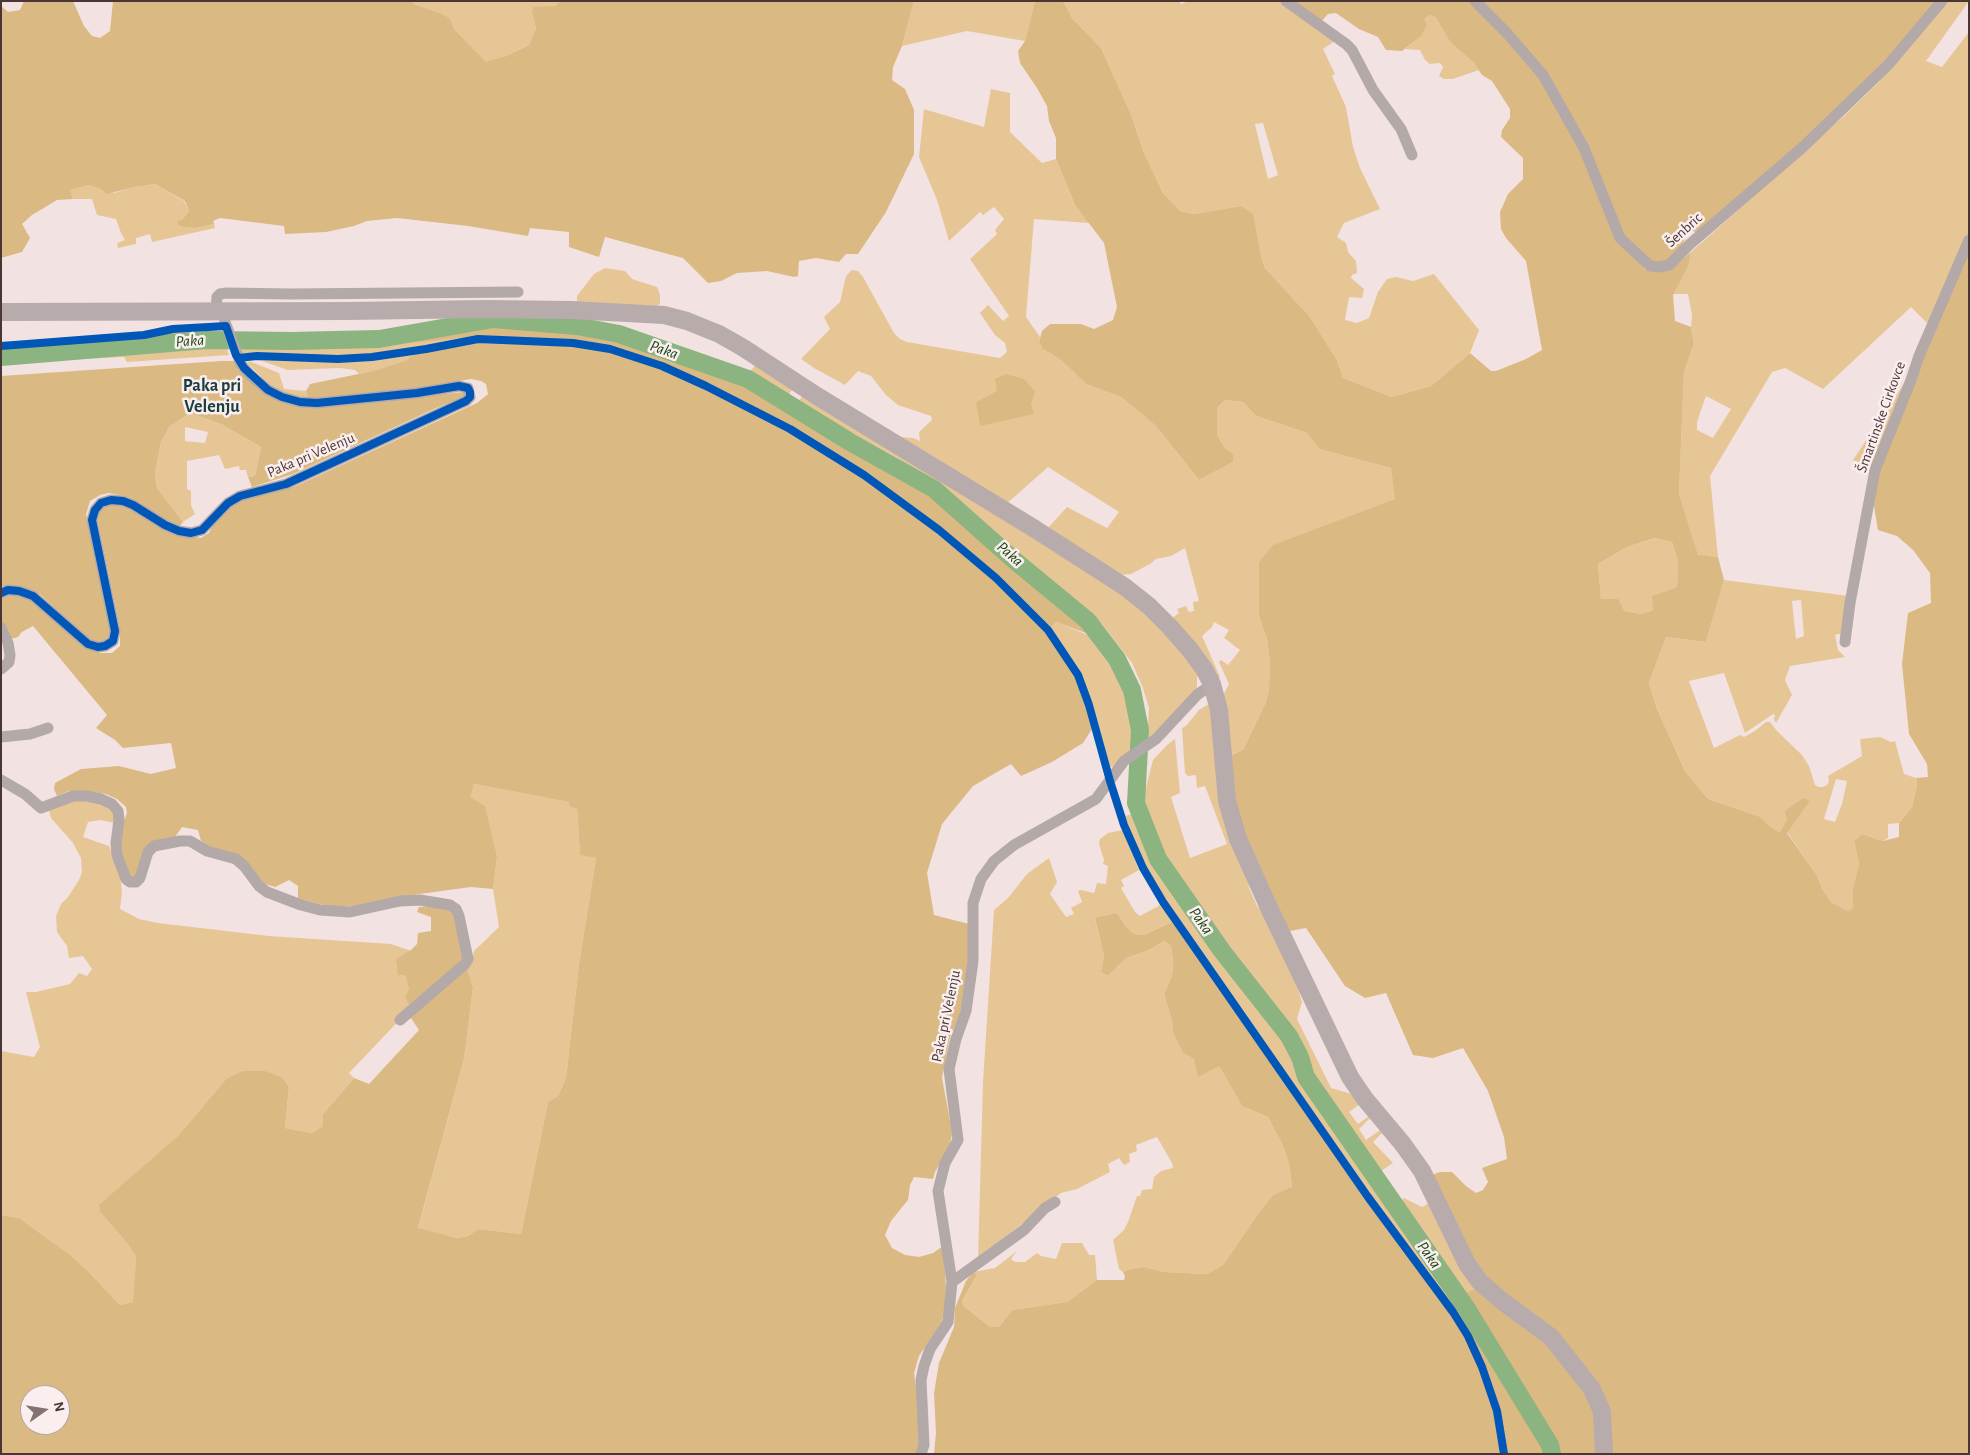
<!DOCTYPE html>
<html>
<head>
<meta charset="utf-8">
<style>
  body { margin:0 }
  #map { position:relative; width:1970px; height:1455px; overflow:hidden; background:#f3e2e2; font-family:"Alegreya Sans",sans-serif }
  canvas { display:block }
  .frame { position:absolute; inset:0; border:2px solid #4a3635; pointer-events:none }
  .north { position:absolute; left:20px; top:1385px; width:50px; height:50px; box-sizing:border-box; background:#faefee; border:1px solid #b4a5a4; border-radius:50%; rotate:77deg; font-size:14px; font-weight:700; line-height:20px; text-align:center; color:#4a3635 }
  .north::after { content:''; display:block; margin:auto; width:18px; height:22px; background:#857272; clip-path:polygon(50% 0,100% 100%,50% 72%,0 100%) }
</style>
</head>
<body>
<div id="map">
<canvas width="1970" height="1455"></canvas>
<div class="frame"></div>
<div class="north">N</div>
</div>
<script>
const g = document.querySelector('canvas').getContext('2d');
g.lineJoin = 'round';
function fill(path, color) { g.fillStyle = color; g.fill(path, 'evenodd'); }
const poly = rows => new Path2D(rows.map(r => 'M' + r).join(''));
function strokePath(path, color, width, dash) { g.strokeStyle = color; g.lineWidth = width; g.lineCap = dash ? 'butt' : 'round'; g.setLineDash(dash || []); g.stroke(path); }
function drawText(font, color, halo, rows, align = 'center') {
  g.font = font + ' "Alegreya Sans",sans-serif'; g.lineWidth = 5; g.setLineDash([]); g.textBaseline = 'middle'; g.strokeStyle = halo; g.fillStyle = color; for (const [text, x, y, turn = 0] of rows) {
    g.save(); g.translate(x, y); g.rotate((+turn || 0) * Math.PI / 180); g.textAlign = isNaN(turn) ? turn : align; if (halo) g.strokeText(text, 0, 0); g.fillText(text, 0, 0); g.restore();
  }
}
fill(poly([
  [412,1,560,1,555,6,532,13,536,28,529,45,506,56,486,63,454,29,450,18,438,12,414,4],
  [914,1,1035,1,1025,41,967,31,902,46],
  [1063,1,1179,1,1181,4,1189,1,1281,1,1335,41,1323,49,1335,74,1332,76,1346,107,1353,147,1360,168,1380,209,1344,223,1337,237,1346,243,1348,252,1356,261,1357,273,1352,275,1351,278,1364,289,1362,298,1349,297,1345,320,1357,323,1369,318,1378,292,1387,279,1396,277,1413,281,1434,274,1479,330,1470,353,1431,386,1392,397,1343,378,1337,360,1310,317,1265,268,1241,206,1194,214,1180,211,1163,193,1144,153,1130,112,1101,48,1072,18],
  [1263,123,1278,175,1268,179,1255,124],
  [1947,1,1969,1,1926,61,1942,67,1969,32,1969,234,1929,325,1911,307,1823,389,1785,368,1772,372,1710,476,1718,557,1698,556,1679,494,1684,372,1694,344,1691,327,1692,315,1688,294,1673,294,1689,265,1691,252,1845,115,1879,82],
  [1706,396,1731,409,1713,438,1697,430,1697,422],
  [1430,15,1436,18,1450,42,1474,63,1479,70,1453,79,1444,79,1439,76,1443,67,1440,63,1430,64,1425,60,1420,50,1405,49,1415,41,1423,19],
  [991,89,1010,93,1010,132,1042,163,1056,159,1075,205,1089,223,1034,219,1026,317,1040,337,1039,342,1043,349,1061,360,1086,384,1121,397,1156,426,1199,480,1233,462,1233,454,1225,448,1217,435,1217,408,1225,400,1243,402,1256,416,1307,433,1319,449,1391,468,1396,499,1274,545,1259,562,1259,616,1267,639,1270,663,1269,689,1266,702,1243,750,1227,757,1222,697,1229,684,1219,662,1221,660,1228,665,1240,650,1224,638,1229,630,1214,622,1212,627,1202,636,1220,677,1217,680,1171,619,1179,613,1177,609,1186,606,1189,612,1194,611,1193,602,1199,601,1185,548,1171,556,1156,559,1150,564,1131,574,1120,575,1046,530,1067,507,1107,528,1119,512,1048,467,1004,506,901,437,913,438,920,441,919,432,932,420,931,416,898,405,886,395,871,376,858,371,845,385,814,368,801,359,830,329,824,317,840,302,846,276,852,270,858,271,863,277,894,333,900,339,907,342,1000,358,1007,352,1005,343,995,335,980,313,988,305,1003,321,1009,316,970,259,997,234,995,230,1004,219,994,207,983,215,980,212,949,241,937,200,919,157,924,109,984,127],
  [155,184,184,201,189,211,182,220,184,227,196,228,214,224,215,228,152,242,150,234,136,238,136,244,118,248,117,243,125,240,121,233,116,219,97,215,92,199,73,199,69,190,89,185,114,193,135,187],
  [605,268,625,271,632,279,657,287,660,295,660,304,657,306,577,303,577,296,594,274],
  [222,331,223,337,1,353,1,347,129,339,173,332],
  [458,337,457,342,371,355,352,356,242,353,239,345,279,347,347,347,398,340,398,343,402,344],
  [225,344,229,355,127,362,124,357,81,359,77,354],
  [420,350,407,360,373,371,359,374,355,370,340,368,288,370,259,360,259,357,351,360,380,357],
  [249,361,279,373,284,389,306,391,308,399,275,390,256,372,248,363],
  [757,363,794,387,787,397,749,373],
  [1905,382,1873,467,1853,460],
  [804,393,1044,543,1152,615,1197,672,1197,688,1147,741,1149,708,1143,688,1132,663,1102,624,1047,580,1028,568,940,487,894,456,797,404],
  [190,413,221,424,261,447,255,476,248,477,246,470,240,470,239,466,225,469,219,455,187,461,187,489,191,491,191,505,195,514,183,522,157,488,155,473,161,442,169,427],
  [185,427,208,432,205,443,185,441],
  [1656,538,1672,542,1678,561,1677,587,1653,596,1653,610,1641,614,1624,611,1601,600,1598,564,1627,547],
  [1724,580,1849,596,1843,633,1835,635,1838,650,1845,657,1790,666,1785,680,1792,695,1776,723,1774,719,1775,715,1773,714,1745,733,1724,673,1689,681,1714,748,1740,735,1744,737,1755,731,1766,722,1770,722,1777,731,1802,755,1809,766,1815,785,1818,787,1823,787,1827,785,1829,781,1828,776,1862,756,1860,739,1880,737,1891,742,1895,741,1904,774,1916,778,1917,785,1912,807,1899,823,1888,824,1888,838,1883,841,1862,834,1854,841,1859,864,1853,888,1854,908,1848,911,1831,902,1823,890,1816,874,1787,832,1810,801,1787,820,1781,834,1768,825,1761,817,1708,799,1685,771,1657,709,1649,683,1666,637,1706,642],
  [1801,600,1804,636,1796,639,1792,601],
  [1836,779,1847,781,1842,804,1835,822,1824,819],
  [1056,622,1095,638,1107,651,1127,688,1132,713,1135,749,1114,766,1110,767,1093,704,1079,675,1051,628],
  [1212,702,1249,888,1257,906,1267,915,1291,967,1302,1002,1297,1019,1331,1088,1352,1094,1360,1104,1349,1112,1358,1124,1369,1116,1370,1118,1359,1129,1366,1140,1383,1128,1401,1156,1382,1133,1373,1142,1393,1163,1378,1173,1310,1076,1301,1042,1227,952,1171,872,1161,855,1149,825,1142,803,1153,760,1167,745,1175,739,1180,793,1171,797,1190,858,1227,844,1205,786,1197,788,1196,775,1188,776,1185,773,1182,728,1186,726,1199,710],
  [474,784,569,802,577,809,580,854,596,858,579,964,566,1078,558,1096,548,1102,521,1234,478,1229,468,1236,457,1238,418,1229,464,1059,473,987,467,968,471,964,474,951,499,927,493,889,497,857,469,797],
  [80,798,114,809,115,823,100,820,88,822,83,837,109,846,120,874,122,893,120,909,139,919,158,923,269,936,391,944,411,951,398,974,405,975,409,990,411,1008,349,1073,354,1078,323,1114,323,1126,312,1133,285,1128,289,1087,283,1078,226,1079,178,1136,100,1212,127,1243,136,1257,134,1302,120,1305,86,1269,69,1254,19,1218,1,1215,1,1051,34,1057,40,1047,26,992,36,992,70,984,79,973,87,976,92,969,83,956,69,958,67,946,57,932,56,916,61,904,68,897,79,880,82,872,81,858,73,843,51,818,49,810],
  [1133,814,1148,851,1164,878,1215,952,1250,992,1287,1038,1294,1052,1292,1063,1296,1071,1362,1166,1383,1193,1396,1205,1404,1198,1422,1207,1431,1202,1477,1287,1450,1302,1412,1253,1172,911,1146,869,1134,842,1125,816],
  [1123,830,1139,870,1121,880,1124,886,1121,888,1135,912,1140,916,1162,904,1172,918,1172,922,1144,935,1134,934,1126,927,1117,913,1095,919,1104,956,1101,972,1108,976,1126,958,1147,951,1164,941,1171,946,1173,961,1172,976,1164,994,1172,1021,1173,1033,1183,1053,1194,1059,1219,1066,1242,1106,1268,1117,1283,1146,1289,1164,1292,1188,1273,1195,1260,1211,1223,1265,1207,1274,1164,1272,1144,1267,1123,1272,1119,1269,1113,1240,1124,1230,1128,1222,1137,1196,1140,1196,1142,1190,1152,1189,1154,1177,1161,1171,1173,1168,1172,1163,1157,1137,1136,1145,1137,1151,1129,1154,1130,1162,1124,1165,1119,1158,1108,1164,1110,1172,1077,1189,1061,1193,978,1259,983,1082,994,910,1008,898,1027,874,1049,858,1057,882,1050,894,1066,917,1074,914,1071,908,1082,902,1078,891,1081,890,1094,893,1097,883,1106,884,1108,866,1103,864,1104,860,1099,844,1100,839,1108,833],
  [1062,1243,1082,1243,1089,1255,1095,1255,1097,1280,1067,1302,1012,1310,999,1327,990,1327,964,1306,962,1301,977,1275,973,1272,995,1268,1017,1251,1011,1259,1015,1262,1025,1262,1037,1253,1041,1256,1056,1259]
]), '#e7c696');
fill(poly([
  [24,1,73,1,84,26,92,36,100,38,110,31,113,1,412,1,414,4,438,12,450,18,454,29,486,62,506,56,529,45,536,28,532,13,533,7,555,6,560,1,914,1,902,46,893,67,892,80,905,89,914,110,914,154,886,212,858,254,846,254,839,262,816,258,799,261,798,276,794,277,767,271,737,273,721,281,708,283,683,258,605,237,599,257,569,247,569,232,530,228,528,236,468,226,397,218,367,221,354,226,326,232,285,234,284,226,220,218,213,221,214,224,196,228,184,227,178,225,178,221,182,220,189,211,185,201,155,184,135,187,107,194,101,189,89,185,70,190,73,199,57,200,32,215,22,224,30,238,22,252,1,258,1,6,8,12,20,10],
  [1035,1,1063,1,1072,18,1101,48,1130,112,1144,153,1163,193,1180,211,1194,214,1241,206,1253,214,1261,257,1265,268,1310,317,1337,360,1343,378,1392,397,1431,386,1470,353,1491,371,1496,371,1526,359,1542,350,1526,261,1506,238,1501,229,1500,212,1508,194,1523,179,1523,158,1501,137,1502,130,1510,118,1510,109,1492,81,1482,75,1474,63,1450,42,1436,18,1430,15,1424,19,1427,25,1421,36,1402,51,1386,50,1378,37,1359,29,1336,13,1328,14,1320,23,1291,1,1936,1,1896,50,1815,130,1699,233,1689,230,1680,250,1669,260,1659,263,1646,259,1644,269,1656,272,1669,270,1691,252,1689,265,1673,295,1675,321,1691,327,1694,344,1684,372,1679,494,1698,555,1718,557,1724,580,1706,642,1666,637,1649,683,1657,709,1685,771,1708,799,1761,817,1768,825,1780,833,1787,820,1785,811,1803,798,1810,801,1787,833,1816,874,1823,890,1831,902,1848,911,1853,908,1853,888,1859,864,1854,841,1862,834,1883,841,1899,837,1899,823,1912,807,1917,785,1916,778,1928,777,1927,764,1909,734,1902,664,1908,613,1931,603,1930,573,1913,550,1897,536,1878,530,1874,506,1877,473,1969,246,1969,1454,1610,1454,1595,1386,1478,1276,1432,1175,1440,1172,1452,1172,1466,1186,1476,1193,1483,1190,1488,1182,1482,1168,1507,1159,1504,1137,1488,1091,1463,1048,1433,1058,1413,1055,1386,993,1365,998,1345,986,1306,928,1290,931,1269,897,1242,833,1227,757,1243,750,1266,702,1269,689,1270,663,1267,639,1259,616,1259,562,1273,545,1395,499,1391,468,1319,449,1307,433,1256,416,1243,402,1225,400,1217,408,1217,435,1225,448,1233,454,1233,462,1199,480,1156,426,1121,397,1086,384,1061,360,1043,349,1039,342,1042,331,1050,324,1081,324,1094,329,1113,320,1117,307,1104,243,1075,205,1056,159,1056,138,1049,121,1047,106,1037,88,1020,63,1018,51,1025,41],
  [1655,538,1672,542,1678,561,1677,587,1652,596,1653,610,1641,614,1624,611,1618,599,1601,599,1598,564,1627,547],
  [494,323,533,323,570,327,615,336,714,374,742,381,821,431,894,469,928,491,954,512,1037,590,1093,630,1091,635,1056,622,1048,631,1078,680,1086,706,1092,729,1083,743,1052,762,1021,776,1011,764,973,786,942,824,927,873,934,915,969,924,969,953,965,990,959,1017,950,1037,942,1078,951,1126,952,1135,949,1148,935,1172,933,1179,914,1177,910,1185,908,1200,891,1221,885,1235,892,1248,905,1255,919,1257,933,1253,943,1246,946,1286,945,1312,941,1323,919,1356,914,1373,922,1430,917,1454,1,1454,1,1215,19,1218,69,1254,86,1269,120,1305,133,1302,136,1257,127,1243,100,1212,99,1205,178,1136,226,1079,243,1071,265,1071,283,1078,289,1087,285,1128,312,1133,323,1126,323,1114,354,1078,369,1084,419,1030,409,1015,467,968,473,987,464,1059,418,1228,457,1238,468,1236,478,1229,521,1234,548,1102,558,1096,566,1078,579,964,596,858,580,855,577,809,569,806,569,802,474,784,470,797,485,806,497,857,493,889,471,887,390,898,356,906,332,907,298,899,298,886,289,880,275,887,259,882,201,841,198,830,182,827,175,837,149,843,138,874,134,877,128,877,119,847,122,826,127,813,126,807,117,799,106,794,86,791,69,791,57,796,54,789,55,783,81,769,119,766,151,774,176,768,171,743,123,748,115,740,96,728,107,715,33,626,22,632,18,637,11,639,1,622,1,599,8,595,20,593,41,607,87,647,100,653,112,653,120,646,120,628,97,517,102,507,119,503,178,534,201,538,209,533,214,522,236,501,296,486,477,403,488,394,486,384,481,381,471,379,419,388,308,399,306,391,310,384,373,371,407,360,422,347,457,343,458,338,402,344,398,343,398,340],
  [30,1395,60,1395,60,1425,30,1425],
  [221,361,234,361,242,372,276,399,383,400,464,392,464,397,436,408,293,474,252,487,248,477,255,476,261,447,221,424,190,413,169,427,161,442,155,473,157,488,183,522,179,527,125,496,109,493,100,495,90,501,86,514,111,634,101,645,88,638,40,594,20,586,1,586,1,376],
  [1006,374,1024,379,1035,392,1031,404,1034,414,980,426,976,402,997,391,995,379],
  [451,906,464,959,411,1008,405,997,409,990,405,975,398,975,396,959,411,950,417,944,418,933,431,931,431,917,417,912,419,907],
  [1117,913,1126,927,1134,934,1144,935,1172,922,1172,918,1175,915,1319,1119,1371,1196,1450,1302,1477,1287,1534,1329,1580,1382,1592,1406,1598,1427,1598,1454,934,1454,936,1433,934,1393,939,1363,954,1327,955,1308,966,1281,973,1272,977,1275,962,1301,964,1306,990,1327,999,1327,1012,1310,1067,1302,1097,1280,1124,1280,1125,1276,1123,1272,1132,1269,1144,1267,1164,1272,1207,1274,1223,1265,1260,1211,1273,1195,1292,1187,1289,1164,1283,1146,1268,1117,1242,1106,1219,1066,1198,1077,1194,1059,1183,1053,1173,1033,1172,1021,1164,994,1172,976,1173,961,1171,946,1164,941,1147,951,1126,958,1108,976,1101,972,1104,956,1095,918]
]), '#dbb983');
strokePath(poly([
  [1,357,207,340,291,341,379,339,493,319,577,326,619,334,748,379,850,442,934,489,1014,560,1088,621,1117,659,1132,690,1140,730,1136,803,1158,859,1222,951,1289,1036,1300,1057,1306,1077,1467,1309,1550,1445,1552,1454]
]), '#8bb481', 18);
strokePath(poly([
  [1286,1,1346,44,1352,50,1373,90,1401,129,1412,155],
  [1475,1,1506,32,1543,75,1584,148,1620,238,1650,266,1659,267,1669,265,1690,244,1803,147,1888,65,1942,1],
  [216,311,217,297,220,294,226,293,290,294,518,292],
  [1,593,8,590,19,591,33,596,88,644,98,647,105,646,113,641,115,631,92,520,95,510,101,503,111,500,123,501,133,505,165,525,179,531,191,533,202,530,228,503,240,496,286,484,466,401,470,397,468,388,459,386,417,393,317,403,300,402,282,397,268,390,250,375,241,364,225,322,224,311],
  [1,628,8,643,10,655,9,662,1,669],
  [1845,642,1850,603,1875,470,1911,380,1919,356,1969,240],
  [1,737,30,734,48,728],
  [1,780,25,794,41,808,73,796,87,796,101,799,112,804,118,811,119,820,116,843,117,855,126,879,130,882,136,882,140,878,148,852,154,846,180,841,190,841,207,851,236,859,244,866,259,886,267,892,301,905,320,910,350,912,400,901,420,900,450,905,456,909,459,916,468,959,465,964,400,1020],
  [952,1282,1024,1230,1045,1208,1055,1202],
  [921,1454,924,1445,921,1380,924,1366,930,1349,948,1322,952,1282,938,1191,945,1163,958,1140,949,1069,956,1039,966,1011,973,961,973,903,981,879,994,861,1014,845,1096,799,1124,761,1156,739,1197,695,1212,684]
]), '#b3a9a8', 11);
strokePath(poly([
  [1,312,348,311,485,309,571,310,664,315,687,321,719,334,742,347,817,396,1035,529,1125,587,1149,606,1170,627,1191,651,1204,669,1212,684,1219,710,1227,801,1238,839,1270,910,1350,1077,1365,1099,1402,1143,1422,1171,1467,1264,1480,1282,1502,1301,1551,1337,1592,1389,1602,1412,1604,1454]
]), '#b8abab', 18);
strokePath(poly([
  [1,346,144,335,173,329,226,326,236,355,244,368,268,390,282,397,300,402,317,403,417,393,459,386,468,388,470,392,470,397,466,401,286,484,240,496,228,503,202,530,191,533,179,531,165,525,133,505,123,501,111,500,101,503,95,510,92,520,115,631,113,641,105,646,98,647,88,644,33,596,19,591,8,590,1,593],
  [238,358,257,356,338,359,372,357,426,349,478,339,573,343,610,349,662,366,706,386,790,429,864,475,939,530,996,578,1048,630,1078,675,1089,705,1110,781,1124,825,1143,868,1163,902,1368,1197,1453,1312,1468,1336,1482,1367,1497,1411,1504,1454]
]), '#0057b8', 8);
drawText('15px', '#4a3635', '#faefee', [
  ["Šenbric",1684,230,-42],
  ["Šmartinske Cirkovce",1881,417,-70],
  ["Paka pri Velenju",311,455,-23],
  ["Paka pri Velenju",946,1016,-78]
]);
drawText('italic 16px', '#174513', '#faefee', [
  ["Paka",190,341,-4],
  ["Paka",664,350,19],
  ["Paka",1010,554,41],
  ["Paka",1201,921,55],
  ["Paka",1429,1255,55]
]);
drawText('bold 18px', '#1b3e40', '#faefee', [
  ["Paka pri",212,386],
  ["Velenju",212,407]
]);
</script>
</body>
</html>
